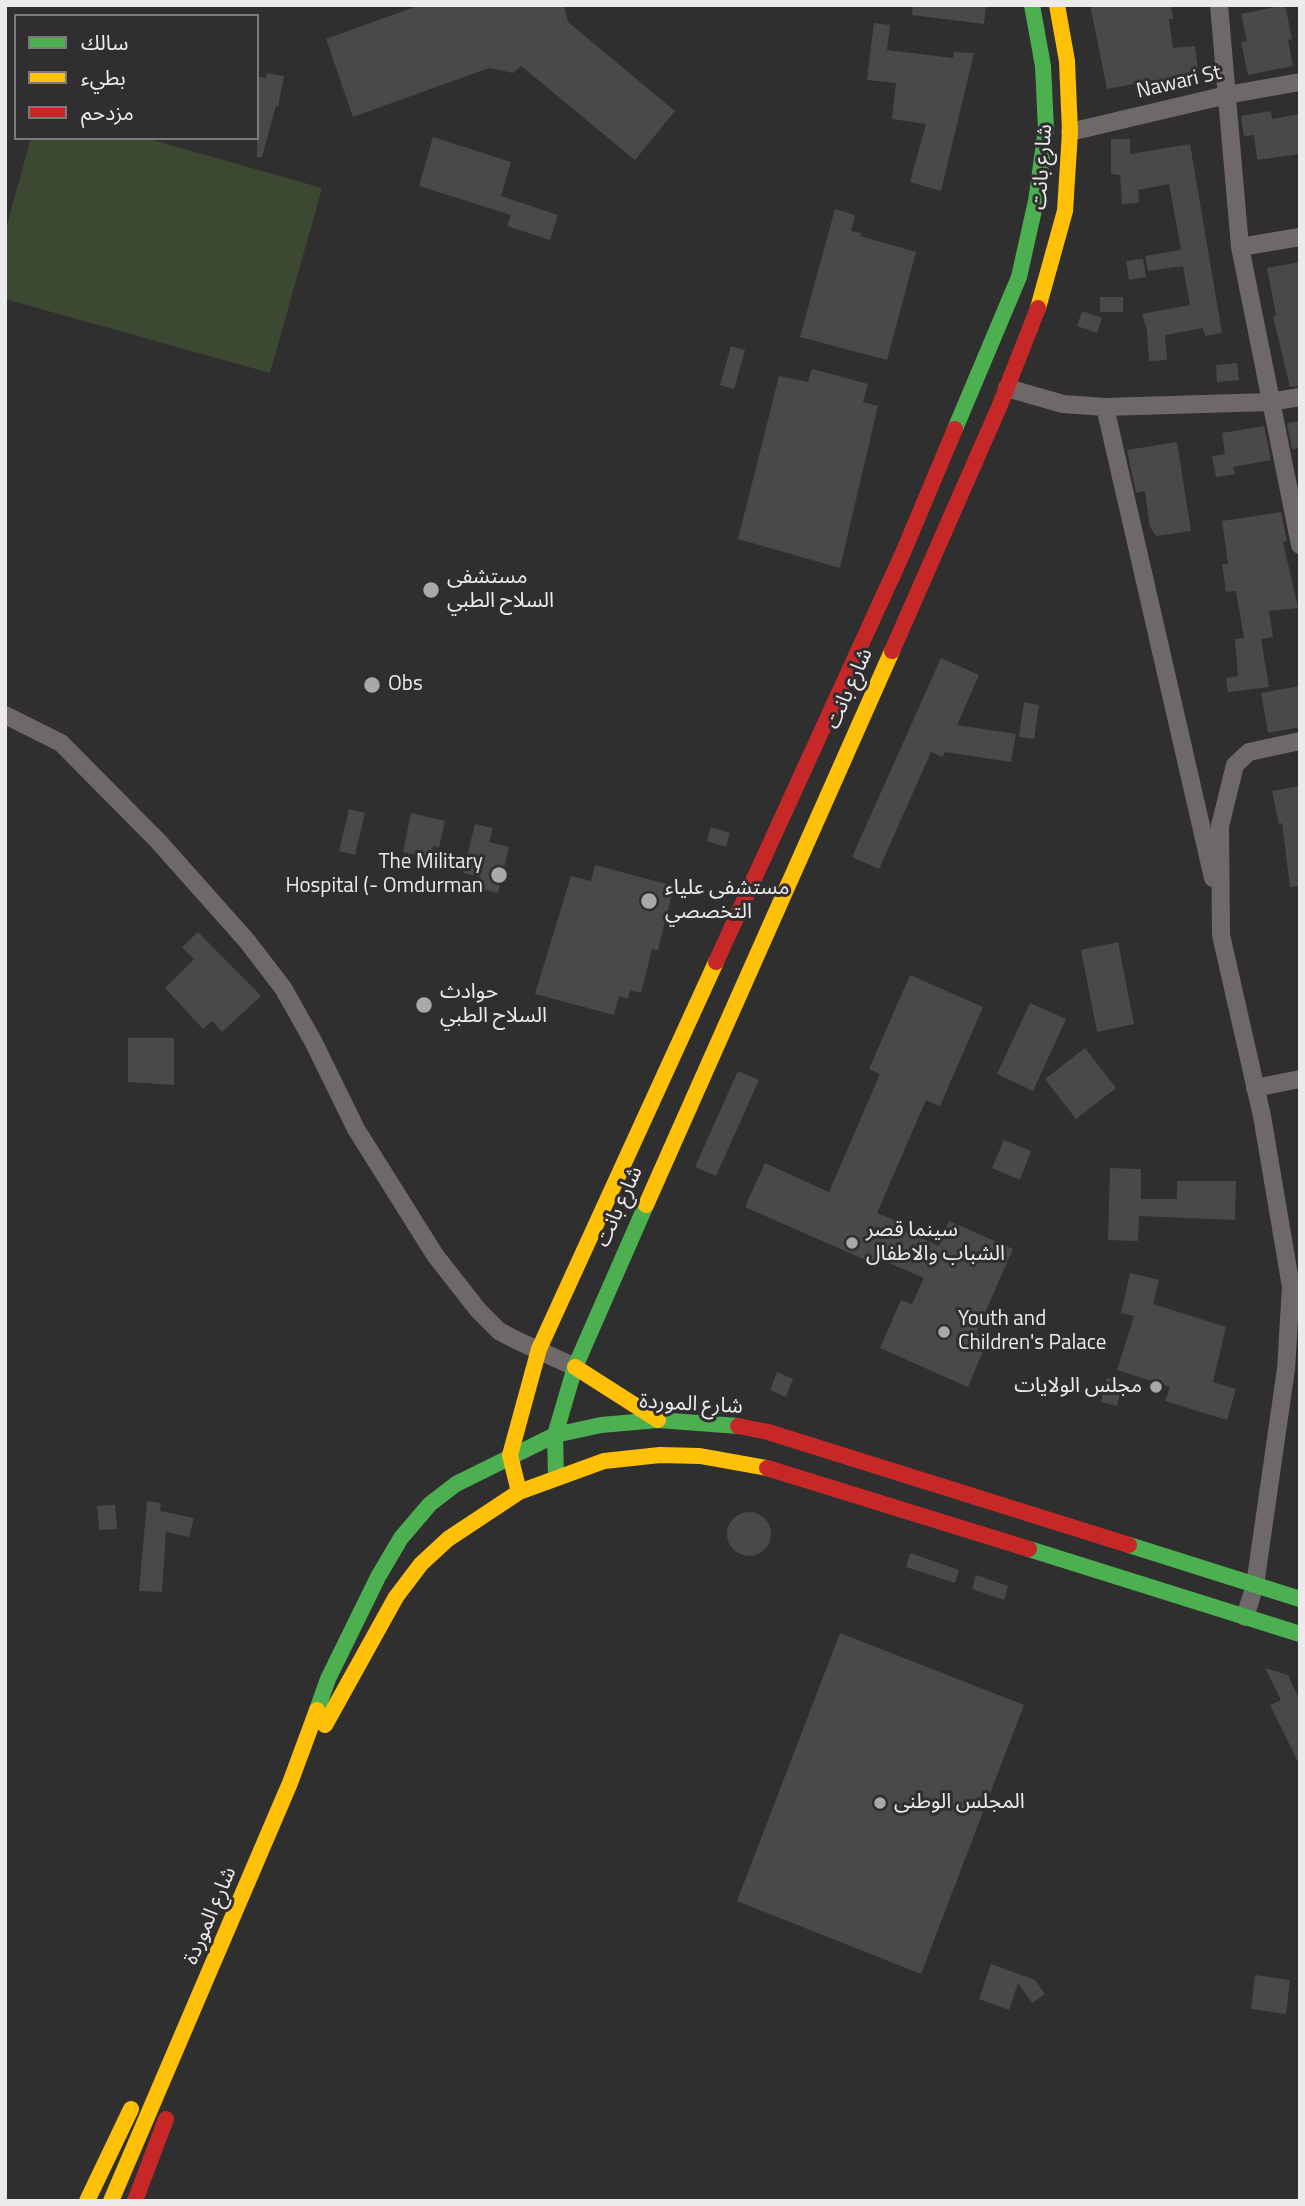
<!DOCTYPE html>
<html>
<head>
<meta charset="utf-8">
<style>
  body { margin:0 }
  #map { position:relative; width:1305px; height:2206px; overflow:hidden; background:#2f2f2f; font-family:"Titillium Web","Noto Sans Arabic",sans-serif }
  canvas { display:block }
  .frame { position:absolute; inset:0; border:7px solid #ecebec; pointer-events:none }
  .legend { position:absolute; left:14px; top:14px; width:245px; height:126px; box-sizing:border-box; background:#302e30; border:2px solid #7b7a7b; margin:0; padding:9px 12px; list-style:none; font-size:21px; color:#ecebec }
  .legend li { display:flex; align-items:center; gap:14px; height:35px }
  .legend b { width:35px; border:2px solid #7b7a7b }
</style>
</head>
<body>
<div id="map">
<canvas width="1305" height="2206"></canvas>
<div class="frame"></div>
<ul class="legend">
<li><b style="height:9px;background:#4caf50"></b>سالك</li>
<li><b style="height:9px;background:#ffc107"></b>بطيء</li>
<li><b style="height:9px;background:#c62828"></b>مزدحم</li>
</ul>
</div>
<script>
const g = document.querySelector('canvas').getContext('2d');
g.lineJoin = 'round';
function fill(path, color) { g.fillStyle = color; g.fill(path, 'evenodd'); }
const poly = rows => new Path2D(rows.map(r => 'M' + r).join(''));
function strokePath(path, color, width, dash) { g.strokeStyle = color; g.lineWidth = width; g.lineCap = dash ? 'butt' : 'round'; g.setLineDash(dash || []); g.stroke(path); }
function drawText(font, color, halo, rows, align = 'center') {
  g.font = font + ' "Titillium Web","Noto Sans Arabic",sans-serif'; g.lineWidth = 6; g.setLineDash([]); g.textBaseline = 'middle'; g.strokeStyle = halo; g.fillStyle = color; for (const [text, x, y, turn = 0] of rows) {
    g.save(); g.translate(x, y); g.rotate((+turn || 0) * Math.PI / 180); g.textAlign = isNaN(turn) ? turn : align; if (halo) g.strokeText(text, 0, 0); g.fillText(text, 0, 0); g.restore();
  }
}
fill(poly([
  [31,138,146,138,322,188,270,373,5,299,5,232]
]), '#3d4832');
fill(poly([
  [420,5,564,5,568,22,675,111,635,160,521,66,513,73,489,68,353,117,326,39],
  [913,5,986,5,984,24,912,15],
  [1090,5,1171,5,1173,19,1169,19,1173,48,1195,46,1199,78,1156,84,1155,80,1107,89],
  [1285,5,1292,39,1288,40,1293,66,1248,75,1241,42,1247,41,1241,14],
  [874,23,890,25,887,50,953,58,954,52,974,53,941,191,910,182,926,124,892,119,896,83,867,80],
  [267,73,284,76,278,107,276,106,262,157,257,157,257,76,266,78],
  [1271,111,1272,119,1300,114,1300,154,1257,160,1254,135,1244,136,1241,116],
  [433,137,511,162,501,196,558,215,550,240,507,226,511,215,419,186],
  [1111,139,1130,139,1130,154,1190,144,1222,333,1205,336,1203,328,1165,335,1167,360,1149,361,1147,331,1142,314,1190,305,1183,266,1148,271,1145,256,1181,250,1169,184,1138,190,1139,203,1122,204,1120,175,1111,174],
  [835,209,855,215,851,231,861,233,860,236,916,252,887,360,800,337],
  [1143,259,1146,277,1129,280,1126,261],
  [1300,262,1300,386,1290,387,1273,316,1276,315,1267,268],
  [1100,297,1123,297,1123,312,1100,312],
  [1082,311,1102,318,1097,333,1077,326],
  [731,346,745,350,734,389,720,385],
  [1237,363,1239,380,1217,382,1216,365],
  [812,369,868,384,863,402,878,406,840,568,738,539,779,376,808,382],
  [1300,421,1300,448,1292,449,1287,423],
  [1264,426,1271,460,1233,467,1235,474,1216,477,1212,456,1225,454,1222,433],
  [1177,442,1191,531,1156,536,1150,527,1145,491,1136,493,1127,450],
  [1281,512,1287,541,1283,542,1298,608,1269,611,1273,637,1261,639,1269,687,1228,692,1226,678,1238,676,1235,639,1244,638,1236,591,1226,592,1222,564,1228,564,1222,521],
  [941,658,979,675,957,725,1016,734,1011,762,945,752,942,757,931,752,879,869,852,857],
  [1300,686,1300,727,1268,733,1261,693],
  [1024,702,1039,705,1034,739,1019,737],
  [1300,786,1300,886,1290,887,1282,823,1279,824,1272,791],
  [349,809,365,813,355,855,339,851],
  [411,813,445,821,439,848,433,846,431,858,403,852],
  [475,824,493,828,489,842,509,847,498,893,477,888,480,877,463,873],
  [711,827,730,833,726,847,707,841],
  [595,865,674,886,658,950,652,949,641,993,630,990,628,999,619,996,614,1015,535,994,571,876,591,881],
  [198,932,261,996,222,1032,212,1021,203,1029,165,988,194,959,182,947],
  [1118,942,1134,1024,1097,1032,1081,950],
  [910,975,983,1007,940,1106,926,1100,877,1213,899,1222,896,1227,939,1246,949,1221,1013,1249,976,1333,988,1339,968,1387,880,1348,901,1300,912,1304,924,1278,882,1260,879,1266,745,1207,765,1163,829,1192,880,1074,869,1069],
  [1030,1003,1066,1019,1033,1091,997,1074],
  [128,1038,174,1038,174,1085,128,1082],
  [1085,1048,1116,1088,1076,1119,1045,1079],
  [738,1071,759,1080,716,1176,695,1167],
  [1004,1140,1031,1151,1020,1180,992,1168],
  [1110,1168,1141,1169,1141,1199,1177,1199,1177,1181,1236,1181,1235,1220,1139,1216,1138,1241,1108,1240],
  [1130,1273,1159,1280,1153,1304,1226,1327,1213,1382,1236,1389,1227,1420,1165,1401,1170,1387,1117,1370,1134,1316,1121,1313],
  [777,1372,793,1379,786,1397,770,1390],
  [1107,1378,1123,1382,1117,1406,1101,1402],
  [147,1501,161,1503,160,1511,194,1518,189,1537,166,1532,162,1592,139,1591],
  [115,1505,117,1529,99,1530,97,1506],
  '727 1534a22 22 0 1 1 44 0a22 22 0 1 1-44 0Z',
  [910,1553,959,1570,955,1583,906,1567],
  [976,1575,1008,1586,1004,1600,972,1589],
  [840,1633,1024,1705,921,1974,737,1901],
  [1265,1668,1288,1675,1300,1701,1300,1766,1270,1705,1281,1700],
  [991,1964,1035,1980,1045,1994,1032,2003,1018,1983,1009,2010,979,1999],
  [1255,1975,1290,1980,1286,2014,1251,2009]
]), '#4a4949');
strokePath(poly([
  [1219,5,1240,247,1300,545],
  [1070,132,1227,95,1300,82],
  [1240,247,1300,237],
  [1007,388,1063,404,1105,407,1269,402,1300,397],
  [1105,407,1213,878],
  [5,715,61,743,158,841,247,941,283,988,313,1041,356,1129,435,1255,478,1310,499,1331,516,1340,575,1367],
  [1255,1088,1300,1079],
  [1245,1617,1255,1585,1286,1369,1291,1287,1262,1116,1221,935,1220,826,1235,765,1249,752,1300,741]
]), '#6e6968', 18);
strokePath(poly([
  [955,429,1019,277,1036,201,1046,129,1043,66,1032,5],
  [556,1477,555,1435,575,1367,646,1205],
  [1129,1545,1300,1599],
  [1029,1549,1300,1634],
  [317,1710,328,1679,378,1577,401,1538,430,1504,456,1484,555,1435,601,1425,658,1420,738,1426]
]), '#4caf50', 16);
strokePath(poly([
  [1038,308,1065,211,1070,132,1067,61,1057,5],
  [646,1205,892,651],
  [575,1367,658,1420],
  [519,1492,510,1455,539,1349,716,962],
  [325,1725,396,1597,421,1564,448,1539,519,1492,604,1461,660,1455,700,1456,767,1468],
  [87,2201,131,2109],
  [111,2201,290,1783,317,1710]
]), '#ffc107', 16);
strokePath(poly([
  [892,651,1000,405,1038,308],
  [716,962,902,555,955,429],
  [738,1426,768,1432,1129,1545],
  [767,1468,1029,1549],
  [135,2201,166,2119]
]), '#c62828', 16);
for (const [x, y, r, color] of [
  [431,590,9,"#aaa9aa"],
  [372,685,9,"#aaa9aa"],
  [499,875,9,"#aaa9aa"],
  [649,901,9,"#aaa9aa"],
  [424,1005,9,"#aaa9aa"],
  [852,1243,7,"#aaa9aa"],
  [944,1332,7,"#aaa9aa"],
  [1156,1387,7,"#aaa9aa"],
  [880,1803,7,"#aaa9aa"]
]) { const dot = new Path2D(); dot.arc(x, y, r, 0, 2 * Math.PI); g.fillStyle = color; g.fill(dot); strokePath(dot, '#302e30', 2.5); }
drawText('21px', '#ecebec', '#302e30', [
  ["Nawari St",1179,83,-13],
  ["شارع بانت",1043,167,-86],
  ["شارع بانت",850,689,-66],
  ["شارع بانت",620,1207,-66],
  ["شارع الموردة",691,1405,3],
  ["شارع الموردة",211,1916,-67]
]);
drawText('21px', '#ecebec', '#302e30', [
  ["مستشفى",447,578],
  ["السلاح الطبي",447,602],
  ["Obs",388,685],
  ["The Military",483,863,"right"],
  ["Hospital (- Omdurman",483,887,"right"],
  ["مستشفى علياء",665,889],
  ["التخصصي",665,913],
  ["حوادث",440,993],
  ["السلاح الطبي",440,1017],
  ["سينما قصر",866,1231],
  ["الشباب والاطفال",866,1255],
  ["Youth and",958,1320],
  ["Children's Palace",958,1344],
  ["مجلس الولايات",1142,1387,"right"],
  ["المجلس الوطنى",894,1803]
], 'left');
</script>
</body>
</html>
